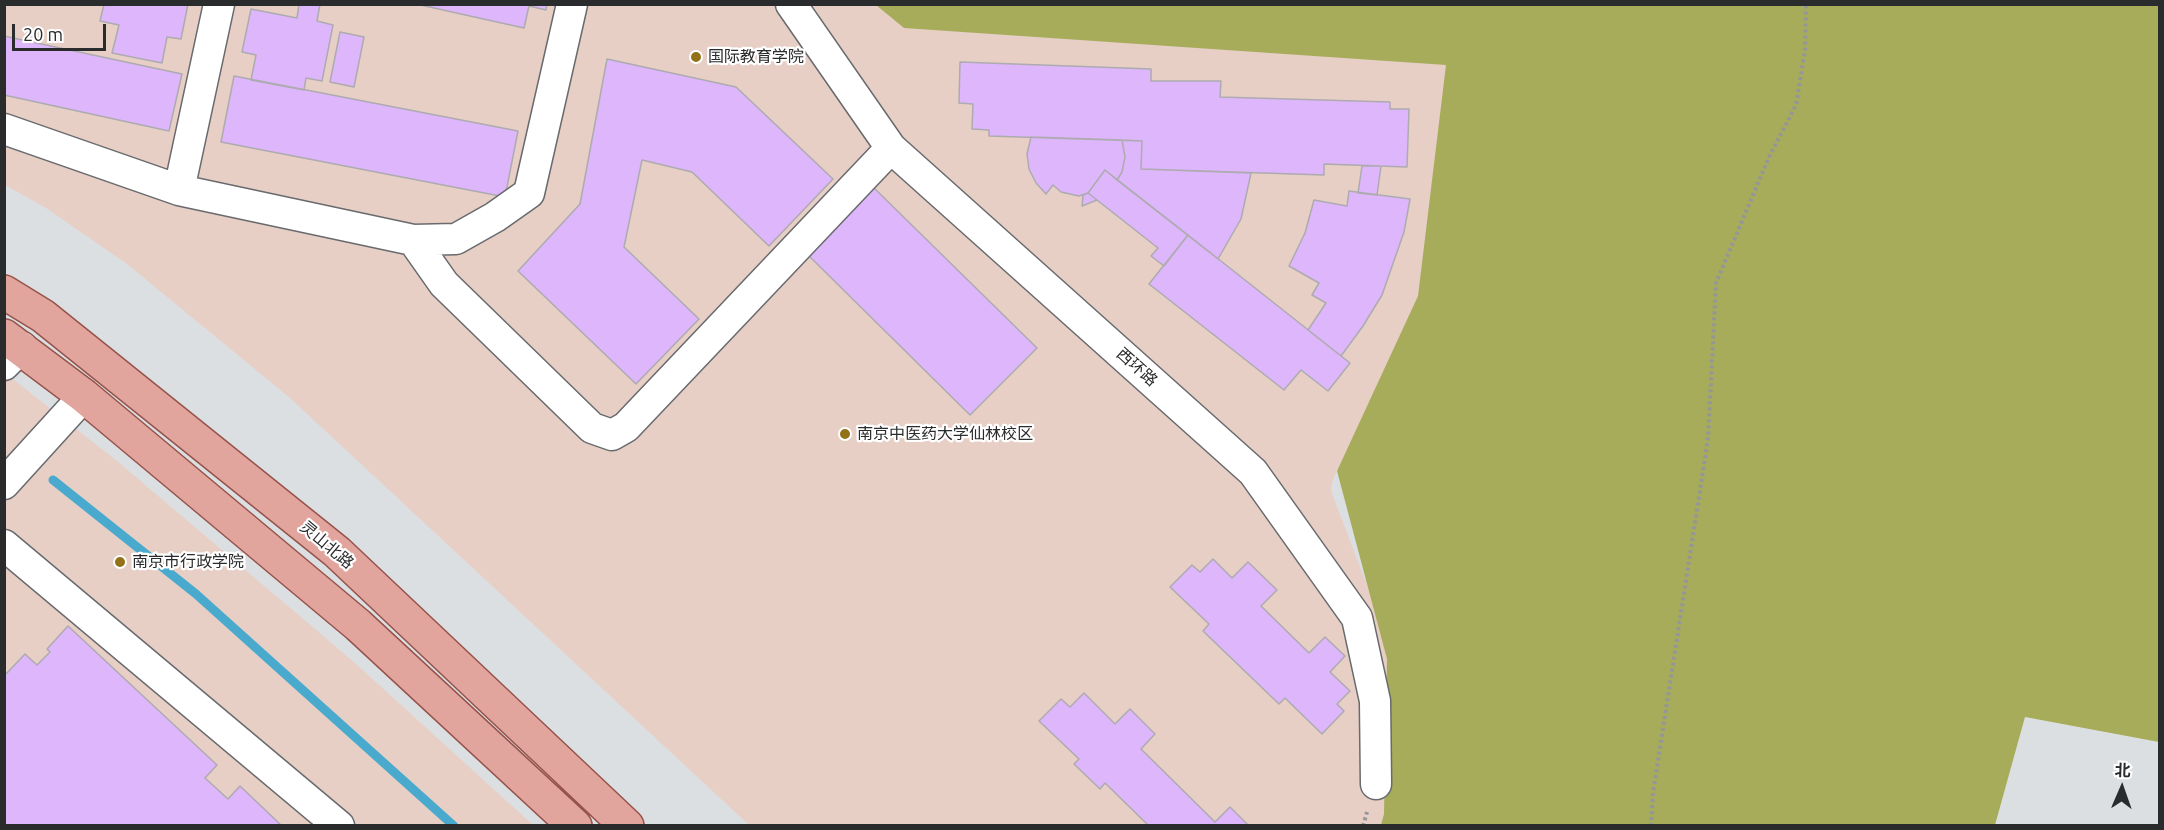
<!DOCTYPE html>
<html>
<head>
<meta charset="utf-8">
<style>
  body { margin:0 }
  #map { position:relative; width:2164px; height:830px; overflow:hidden; background:#dcdfe2; font-family:Ubuntu,"Noto Sans SC",sans-serif }
  canvas { display:block }
  .frame { position:absolute; inset:0; border:6px solid #2a2b2c; pointer-events:none }
  .north { position:absolute; left:2092px; top:758px; width:60px; height:60px; -webkit-text-stroke:4px #fff; paint-order:stroke; rotate:2deg; font-size:16px; font-weight:700; line-height:24px; text-align:center; color:#2a2b2c }
  .north::after { content:''; display:block; margin:auto; width:21px; height:27px; background:#2a2b2c; clip-path:polygon(50% 0,100% 100%,50% 72%,0 100%) }
  .scale { position:absolute; left:12px; top:24px; width:94px; height:27px; box-sizing:border-box; border:3px solid #2a2b2c; border-top:0; padding-left:8px; font-size:18px; line-height:21px; white-space:nowrap; color:#2a2b2c; -webkit-text-stroke:4px #fff; paint-order:stroke }
</style>
</head>
<body>
<div id="map">
<canvas width="2164" height="830"></canvas>
<div class="frame"></div>
<div class="north">北</div>
<div class="scale">20 m</div>
</div>
<script>
const g = document.querySelector('canvas').getContext('2d');
g.lineJoin = 'round';
function fill(path, color) { g.fillStyle = color; g.fill(path, 'evenodd'); }
const poly = rows => new Path2D(rows.map(r => 'M' + r).join(''));
function strokePath(path, color, width, dash) { g.strokeStyle = color; g.lineWidth = width; g.lineCap = dash ? 'butt' : 'round'; g.setLineDash(dash || []); g.stroke(path); }
function drawText(font, color, halo, rows, align = 'center') {
  g.font = font + ' Ubuntu,"Noto Sans SC",sans-serif'; g.lineWidth = 4.5; g.setLineDash([]); g.textBaseline = 'middle'; g.strokeStyle = halo; g.fillStyle = color; for (const [text, x, y, turn = 0] of rows) {
    g.save(); g.translate(x, y); g.rotate((+turn || 0) * Math.PI / 180); g.textAlign = isNaN(turn) ? turn : align; if (halo) g.strokeText(text, 0, 0); g.fillText(text, 0, 0); g.restore();
  }
}
fill(poly([
  [1020,4,1453,31,1475,163,1388,397,1337,470,1332,482,1331,491,1380,619,1394,691,1387,825,749,825,290,398,127,264,46,208,5,185,5,5],
  [4,372,117,461,355,663,533,825,5,825]
]), '#e7cfc6');
fill(poly([
  [876,5,2159,5,2159,742,2025,717,1995,825,1381,825,1384,814,1387,659,1337,471,1418,296,1446,65,904,28]
]), '#a7ac5b');
strokePath(poly([
  [53,480,196,594,454,826]
]), '#49aace', 9);
const building = poly([
  [104,4,188,4,181,39,167,37,162,63,112,53,119,25,100,21,104,4],
  [299,4,320,4,317,21,333,25,322,81,306,78,304,90,251,80,256,55,242,52,251,9,297,18,299,4],
  [416,4,547,4,546,10,529,6,524,28,416,4],
  [340,32,364,37,354,87,330,82,340,32],
  [4,36,182,74,169,131,4,95,4,36],
  [607,59,736,87,833,179,769,246,692,172,642,160,624,247,699,319,636,384,518,271,580,204,607,59],
  [960,62,1151,69,1151,81,1221,81,1220,97,1390,102,1390,109,1409,109,1407,167,1324,164,1324,175,1141,169,1142,141,989,136,989,130,972,129,973,104,959,103,960,62],
  [234,76,518,131,505,197,221,142,234,76],
  [1031,137,1122,140,1125,157,1122,172,1117,180,1105,170,1088,193,1079,196,1061,192,1053,185,1046,194,1036,183,1029,169,1027,154,1031,137],
  [1122,140,1142,141,1141,169,1251,173,1241,219,1218,259,1117,180,1122,172,1125,157,1122,140],
  [1362,166,1381,166,1377,195,1358,193,1362,166],
  [1105,170,1188,235,1164,266,1151,256,1158,248,1088,193,1105,170],
  [872,186,1037,348,970,415,806,253,872,186],
  [1349,191,1410,199,1404,232,1382,295,1363,326,1341,356,1308,330,1326,303,1312,295,1319,283,1289,266,1305,233,1314,200,1347,206,1349,191],
  [1088,193,1097,200,1082,206,1083,195,1088,193],
  [1188,235,1350,363,1328,391,1301,370,1284,390,1149,284,1188,235],
  [1213,559,1232,578,1248,562,1277,590,1261,606,1309,653,1325,637,1345,656,1330,672,1350,691,1337,704,1344,711,1322,734,1285,698,1279,704,1203,631,1209,624,1170,587,1192,565,1200,572,1213,559],
  [68,626,217,765,205,778,228,799,240,786,282,826,4,826,4,676,25,654,37,665,50,652,47,649,68,626],
  [1084,693,1115,724,1130,709,1155,734,1141,749,1215,822,1230,807,1249,826,1149,826,1105,783,1100,789,1074,764,1079,759,1039,721,1061,699,1070,707,1084,693]
]);
fill(building, '#deb6fb');
strokePath(building, '#adabaf', 1.5);
const minor = poly([
  [791,4,891,148,1253,472,1357,618,1375,701,1376,784],
  [4,129,179,190,413,240,456,239,495,217,529,193,572,4],
  [179,190,219,4],
  [413,240,444,284,592,428,612,435,626,427,891,148],
  [4,365,22,347],
  [4,484,84,396],
  [4,545,339,826]
]);
const major = poly([
  [4,292,43,316,337,552,627,826],
  [4,336,84,396,358,625,575,826]
]);
strokePath(minor, '#686a6d', 33);
strokePath(major, '#95534b', 36);
strokePath(poly([
  [1363,826,1367,812],
  [1651,826,1653,793,1708,439,1716,283,1769,157,1796,105,1805,50,1806,4]
]), '#949698', 4, [3, 3]);
strokePath(minor, '#fff', 30);
strokePath(major, '#e2a59d', 33);
for (const [x, y, r, color] of [
  [696,57,6,"#927117"],
  [845,434,6,"#927117"],
  [120,562,6,"#927117"]
]) { const dot = new Path2D(); dot.arc(x, y, r, 0, 2 * Math.PI); g.fillStyle = color; g.fill(dot); strokePath(dot, '#fff', 2); }
drawText('16px', '#2a2b2c', '#fff', [
  ["国际教育学院",708,57],
  ["南京中医药大学仙林校区",857,434],
  ["南京市行政学院",132,562]
], 'left');
drawText('16px', '#2a2b2c', '#fff', [
  ["西环路",1137,367,42],
  ["灵山北路",327,545,40]
]);
</script>
</body>
</html>
